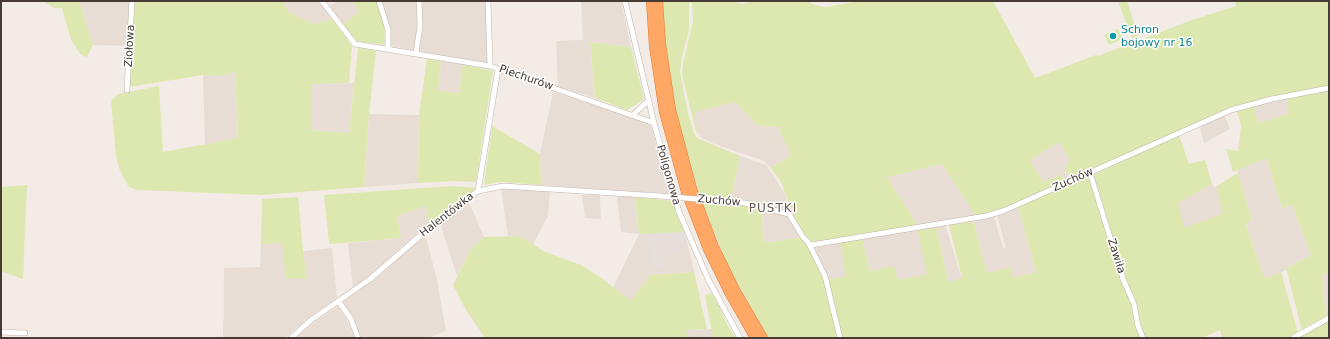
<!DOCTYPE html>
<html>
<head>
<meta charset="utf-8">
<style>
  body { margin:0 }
  #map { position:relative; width:1330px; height:339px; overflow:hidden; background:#f3ece6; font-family:"DejaVu Sans",sans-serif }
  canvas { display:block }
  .frame { position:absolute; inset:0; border:2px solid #463c35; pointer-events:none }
</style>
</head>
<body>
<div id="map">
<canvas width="1330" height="339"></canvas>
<div class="frame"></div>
</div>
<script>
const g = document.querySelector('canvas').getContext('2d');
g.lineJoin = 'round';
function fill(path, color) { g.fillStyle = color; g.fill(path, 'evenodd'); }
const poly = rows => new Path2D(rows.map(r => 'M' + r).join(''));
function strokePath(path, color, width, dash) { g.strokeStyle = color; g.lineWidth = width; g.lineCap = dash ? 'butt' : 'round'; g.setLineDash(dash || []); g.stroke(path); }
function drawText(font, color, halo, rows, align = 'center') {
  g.font = font + ' "DejaVu Sans",sans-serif'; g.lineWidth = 3; g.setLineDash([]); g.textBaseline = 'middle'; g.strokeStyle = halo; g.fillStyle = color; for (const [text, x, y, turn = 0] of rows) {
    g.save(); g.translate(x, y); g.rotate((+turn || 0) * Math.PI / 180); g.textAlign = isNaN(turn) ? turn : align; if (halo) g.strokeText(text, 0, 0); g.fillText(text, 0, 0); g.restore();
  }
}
fill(poly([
  [79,1,130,1,127,46,93,45],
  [282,1,318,1,332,19,314,24,289,12],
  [337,1,353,1,359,12,343,24,330,6],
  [376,1,486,1,488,63,384,45,385,24],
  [581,1,621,1,631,47,590,42,595,98,558,87,556,41,583,40],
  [441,60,463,64,459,93,438,91],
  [235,72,238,138,205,144,203,75,221,76],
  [354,83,349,133,311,130,311,84],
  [553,92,644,120,651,125,671,194,541,185,540,154],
  [1286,97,1289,114,1258,123,1254,104],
  [735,102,758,126,778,127,791,155,771,168,764,161,712,143,700,137,698,134,693,112],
  [369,114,419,115,418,183,364,187],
  [1224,114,1230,129,1204,143,1200,128,1202,125],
  [1059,142,1070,160,1064,170,1070,178,1065,180,1061,175,1043,182,1030,160],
  [740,156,766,165,785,194,788,205,787,211,749,202,747,200,731,198],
  [1266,158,1282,208,1292,205,1311,255,1289,266,1287,270,1266,278,1263,275,1246,223,1252,220,1237,170],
  [942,164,976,216,918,226,887,177],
  [1212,184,1214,187,1217,186,1223,214,1184,229,1177,203],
  [501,189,550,191,548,216,533,245,520,236,508,236],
  [582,195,600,195,601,219,585,218],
  [617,197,635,197,639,234,685,232,694,272,650,275,631,302,613,287,639,234,621,232],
  [469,202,484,237,471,249,457,276,440,224],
  [426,206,429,223,367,279,353,288,348,243,401,238,397,216],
  [1018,207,1036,272,1013,278,987,273,973,219,991,216,994,217,1003,248,1006,248,997,215],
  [763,208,787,215,802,237,765,243,762,229],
  [945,224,962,279,948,282,936,225],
  [917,229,928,274,898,280,870,271,862,238],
  [425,234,437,280,446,331,427,338,360,338,353,318,343,302,372,281],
  [840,242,847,276,827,280,813,248],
  [282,243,306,279,303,251,332,248,337,298,309,317,285,338,223,338,224,268,260,267,261,244],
  [1329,274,1329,316,1326,318,1322,275],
  [338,306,347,320,355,338,296,338,313,323],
  [712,329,713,338,687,338,685,330]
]), '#e7ddd4');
fill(poly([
  [685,232,687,245,667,255,665,267,652,268,649,233]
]), '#e5dedb');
fill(poly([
  [43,1,79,1,93,45,87,57,81,55,71,40,62,8,54,8],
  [135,1,282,1,289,12,314,24,332,19,352,46,349,83,311,84,311,130,349,133,358,48,376,51,369,114,364,187,261,195,137,190,128,186,119,168,116,156,111,101,118,94,159,86,163,152,238,138,235,72,221,76,203,75,129,87],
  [353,1,376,1,385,24,384,45,357,41,343,24,359,12],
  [662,1,689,1,689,30,682,56,680,72,688,114,694,133,697,138,740,156,731,198,699,196,688,162,675,107,666,49],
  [692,1,730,1,742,4,753,1,806,1,815,5,826,7,860,1,993,1,1035,78,1096,55,1098,56,1192,20,1236,6,1235,3,1239,1,1329,1,1329,87,1271,97,1244,104,1191,125,1072,179,1064,170,1070,160,1059,142,1030,160,1043,182,1061,175,1065,180,1064,182,1002,210,986,214,976,216,942,164,887,177,918,226,811,243,805,237,793,215,782,184,771,168,791,155,778,127,758,126,735,102,694,112,698,134,696,131,682,75,683,64,693,21],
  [1118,1,1127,1,1139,39,1133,41],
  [1118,29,1123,39,1109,45,1104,35],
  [590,42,631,47,644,99,627,110,595,98],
  [427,58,441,60,438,91,459,93,463,64,493,71,476,182,454,181,418,183,419,115],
  [1329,90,1329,274,1322,275,1326,318,1302,330,1286,268,1311,255,1292,205,1282,208,1266,158,1233,172,1226,149,1238,151,1241,125,1236,109,1254,104,1258,123,1289,114,1286,97],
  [492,126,540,154,541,185,501,182,484,185],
  [1179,135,1189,164,1205,160,1212,184,1178,203,1184,228,1222,214,1217,186,1238,173,1252,220,1246,224,1263,275,1266,278,1281,272,1298,333,1288,338,1222,338,1220,330,1202,338,1144,338,1093,175],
  [1086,176,1089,177,1131,299,1142,338,841,338,827,280,846,276,840,242,862,238,870,271,894,266,898,280,927,274,917,229,936,225,948,282,962,278,949,225,973,219,987,273,1010,267,1014,278,1036,272,1018,207],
  [27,185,23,279,1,271,1,187],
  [453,186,476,188,475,191,429,223,426,206,397,216,401,238,329,244,324,195],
  [298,197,303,251,307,279,286,278,282,243,261,244,262,199],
  [635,197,673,201,685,232,639,234],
  [702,202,735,204,763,208,762,229,765,243,802,237,822,271,839,338,768,338,729,268],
  [520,236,543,251,581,265,603,279,631,301,650,275,694,272,707,329,686,330,687,338,485,338,466,310,453,285,471,249,484,237],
  [713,293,728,326,735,338,713,338,705,295],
  [1329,319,1329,338,1296,338]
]), '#dce8af');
const street = poly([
  [322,1,355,44,490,66,654,123],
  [379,1,388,30,388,49],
  [488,1,490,66],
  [625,1,654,123,679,212,708,279,740,338],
  [416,53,420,26,419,1],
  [127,90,132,1],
  [633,115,649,100],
  [1090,173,1123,279,1134,304,1138,326,1143,338],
  [478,191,498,69],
  [709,200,745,203,789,214,803,237,811,245,986,216,1003,211,1231,110,1272,99,1329,88],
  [809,244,825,276,840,338],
  [339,302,351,319,358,338],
  [1,332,25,333],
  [291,338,311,320,370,279,435,223,478,191,503,186,660,196],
  [1293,338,1329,318]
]);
const highway = poly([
  [651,1,654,46,664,112,686,192,708,249,729,292,755,338],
  [658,1,661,45,671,110,692,189,714,247,735,290,763,338]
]);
strokePath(street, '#c2b5ac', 6);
strokePath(highway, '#de7835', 10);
strokePath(street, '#fff', 5);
strokePath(highway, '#ffa866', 9);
const streetBridge = poly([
  [660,196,709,200]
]);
strokePath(streetBridge, '#c2b5ac', 6, []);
strokePath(streetBridge, '#fff', 5);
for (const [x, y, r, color] of [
  [1113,36,4,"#0f9aa8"]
]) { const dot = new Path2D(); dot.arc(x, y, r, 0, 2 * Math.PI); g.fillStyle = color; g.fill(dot); strokePath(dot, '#fff', 1.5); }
drawText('11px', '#0d838f', '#fff', [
  ["Schron",1121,30],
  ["bojowy nr 16",1121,43]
], 'left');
drawText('11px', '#463c35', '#fff', [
  ["Ziołowa",130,46,-87],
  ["Piechurów",526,78,19],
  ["Poligonowa",668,175,74],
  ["Zuchów",1073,180,-24],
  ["Zuchów",719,201,5],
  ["Halentówka",447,215,-38],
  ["Zawiła",1116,256,72]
]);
g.letterSpacing = '1px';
drawText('12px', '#69574c', '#fff', [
  ["PUSTKI",773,209]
]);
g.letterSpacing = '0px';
</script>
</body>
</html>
